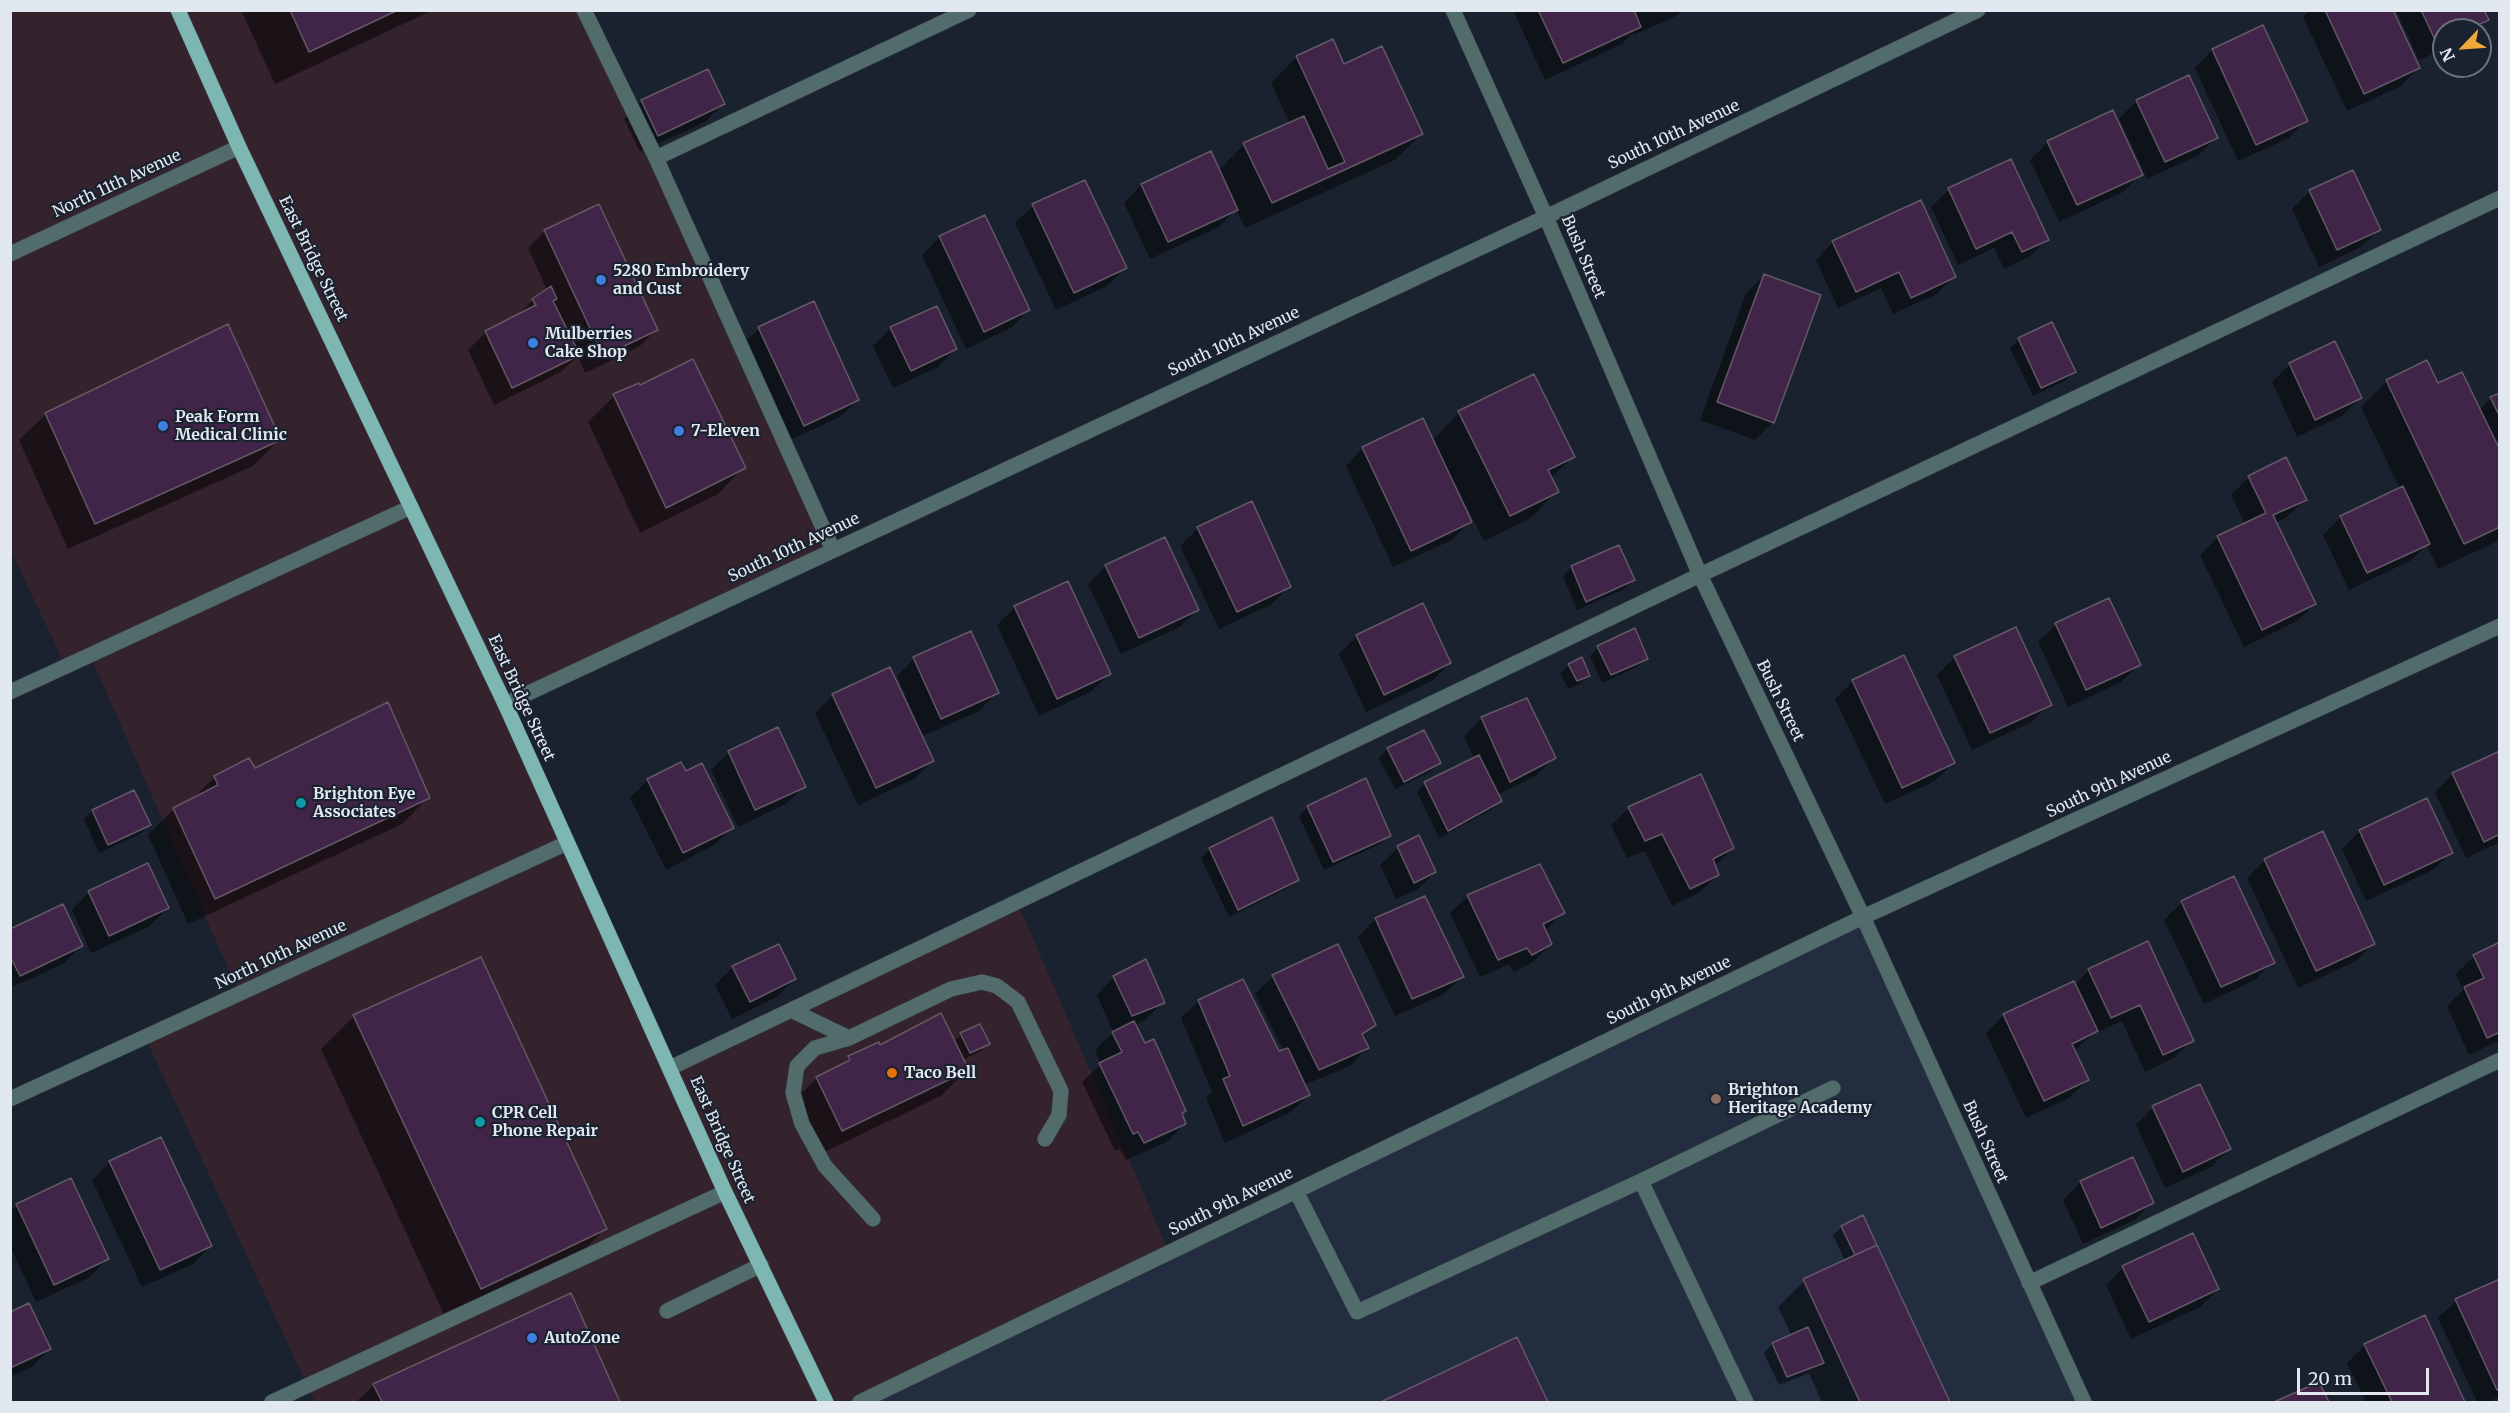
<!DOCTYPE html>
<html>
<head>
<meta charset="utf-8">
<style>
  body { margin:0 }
  #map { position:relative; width:2510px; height:1413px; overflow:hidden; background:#1b222f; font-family:Merriweather,serif }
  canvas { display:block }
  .frame { position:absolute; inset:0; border:12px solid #e2e8f0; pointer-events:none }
  .north { position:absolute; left:2432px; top:18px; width:60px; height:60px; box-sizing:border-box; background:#1b222f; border:2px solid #6b717c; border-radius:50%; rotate:245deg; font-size:16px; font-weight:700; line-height:24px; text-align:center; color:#e2e8f0 }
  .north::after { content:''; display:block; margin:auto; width:21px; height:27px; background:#eca93a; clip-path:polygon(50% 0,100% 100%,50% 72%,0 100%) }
  .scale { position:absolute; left:2297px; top:1368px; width:132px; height:27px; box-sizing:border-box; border:3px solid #e2e8f0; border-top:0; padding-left:8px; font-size:18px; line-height:21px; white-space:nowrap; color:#e2e8f0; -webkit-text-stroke:4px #1b222f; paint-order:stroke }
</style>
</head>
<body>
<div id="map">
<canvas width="2510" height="1413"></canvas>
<div class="frame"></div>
<div class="north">N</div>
<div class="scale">20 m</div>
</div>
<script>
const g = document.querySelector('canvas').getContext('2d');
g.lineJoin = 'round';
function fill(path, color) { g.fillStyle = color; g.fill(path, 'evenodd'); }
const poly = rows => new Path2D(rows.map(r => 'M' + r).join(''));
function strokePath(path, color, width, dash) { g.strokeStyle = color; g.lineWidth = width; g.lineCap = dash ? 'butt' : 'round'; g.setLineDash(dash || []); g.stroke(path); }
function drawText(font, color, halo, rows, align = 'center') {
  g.font = font + ' Merriweather,serif'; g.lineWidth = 4.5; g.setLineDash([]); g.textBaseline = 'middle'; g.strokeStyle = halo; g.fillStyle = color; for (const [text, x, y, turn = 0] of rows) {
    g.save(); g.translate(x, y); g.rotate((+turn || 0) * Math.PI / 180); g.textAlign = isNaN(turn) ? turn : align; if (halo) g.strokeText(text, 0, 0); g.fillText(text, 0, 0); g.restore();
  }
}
fill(poly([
  [11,11,584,11,833,550,505,704,669,1067,1017,902,1169,1252,860,1402,315,1402,145,1037,239,993,90,655,66,667,11,551]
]), '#34232d');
fill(poly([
  [1863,917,2084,1402,860,1402]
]), '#222d3f');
fill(poly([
  [241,10,433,10,275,84],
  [1513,10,1682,10,1678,15,1634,35,1633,33,1622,44,1545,80],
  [2310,10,2392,10,2418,68,2401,86,2347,111,2303,17],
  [2396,10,2483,10,2487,19,2476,30,2444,30,2444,49,2419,60],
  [2212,50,2306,120,2289,138,2238,161,2195,68],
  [1297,57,1344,66,1421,134,1395,160,1245,228,1236,209,1219,227,1150,259,1124,203,1141,185,1210,153,1218,171,1244,144,1290,124,1271,83],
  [642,101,723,104,705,122,640,152,624,119],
  [2137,101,2217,137,2199,155,2147,179,2119,118],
  [2048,142,2141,174,2123,192,2059,222,2030,160],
  [1949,190,2047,239,2029,257,2004,269,1994,248,1958,265,1931,207],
  [2310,191,2379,230,2361,247,2319,267,2292,209],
  [1033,206,1125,268,1107,286,1056,310,1015,223],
  [545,231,656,330,639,347,585,373,578,356,561,372,494,405,468,350,486,332,516,317,533,300,547,290,528,248],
  [940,237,1028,310,1011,328,966,349,922,255],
  [1833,242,1954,276,1937,294,1893,314,1881,288,1838,308,1816,260],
  [1764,276,1773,422,1755,440,1700,420,1746,293],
  [813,303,858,400,840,417,786,442,741,346,759,329],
  [891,328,955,349,938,367,893,388,873,346],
  [2019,339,2074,372,2066,380,2033,396,2010,348],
  [2290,364,2360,398,2342,416,2297,437,2272,382],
  [2387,381,2437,386,2479,410,2491,398,2500,394,2500,540,2438,569,2427,545,2410,561,2349,590,2323,535,2341,517,2400,489,2361,407],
  [614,396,744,467,718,494,640,533,588,422],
  [1459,413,1573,457,1550,479,1557,491,1531,518,1484,541,1455,483,1452,484,1470,522,1452,540,1393,567,1346,466,1363,448,1432,440],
  [46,414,279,440,253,466,68,549,19,440],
  [2249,477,2305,500,2287,517,2275,523,2315,604,2297,621,2244,647,2200,555,2218,537,2245,524,2231,495],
  [1198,528,1289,586,1272,604,1219,629,1180,546],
  [1618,547,1633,580,1624,589,1577,610,1563,576,1572,567],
  [1106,566,1198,609,1180,627,1121,654,1088,584],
  [1015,607,1110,673,1092,691,1039,716,997,625],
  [2056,625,2139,665,2121,682,2068,707,2038,642],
  [1357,636,1450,663,1432,681,1366,712,1339,654],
  [1598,647,1646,658,1637,667,1602,683,1590,656],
  [1955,657,2050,704,2032,722,1972,750,1937,675],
  [914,659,997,693,979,711,920,737,932,761,914,779,858,805,815,713,833,695,912,720,915,718,897,676],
  [1569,665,1588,676,1579,684,1569,689,1560,674],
  [1853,681,1953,763,1935,781,1885,804,1835,699],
  [1482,718,1554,758,1537,775,1497,795,1500,801,1491,810,1439,838,1417,792,1425,783,1474,759,1464,736],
  [1423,732,1439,763,1430,772,1395,789,1379,758,1387,749],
  [729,752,804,787,786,804,738,827,711,770],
  [2500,753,2500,842,2466,858,2435,792,2453,774],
  [254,770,428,798,402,824,188,924,148,835,174,809,191,800,215,777],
  [686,773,732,828,714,845,666,870,630,798,648,780],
  [1308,807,1389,836,1380,844,1324,870,1299,816],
  [1629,808,1733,848,1715,866,1718,875,1700,892,1672,906,1645,851,1627,858,1611,825],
  [92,811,149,825,140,834,99,853,84,819],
  [2360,831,2451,853,2433,870,2366,901,2342,849],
  [1398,848,1435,872,1417,890,1396,899,1380,865],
  [1210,849,1297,880,1288,888,1229,917,1201,858],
  [2265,860,2374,943,2356,961,2298,988,2247,878],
  [89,892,167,908,150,926,91,953,72,910],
  [1468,896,1563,913,1545,931,1551,944,1533,962,1514,972,1509,964,1480,977,1450,913],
  [2182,902,2273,962,2255,980,2204,1004,2164,920],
  [1375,919,1462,977,1444,994,1395,1016,1358,937],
  [10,930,81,946,63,964,10,988],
  [2500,944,2500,1040,2469,1055,2447,1006,2463,990,2456,974,2474,956],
  [733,967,795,979,777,997,732,1019,715,985],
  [2089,970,2192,1040,2174,1058,2145,1072,2122,1021,2093,1034,2074,1051,2087,1080,2069,1098,2026,1118,1986,1033,2004,1015,2074,985],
  [1273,976,1374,1025,1362,1037,1367,1048,1350,1066,1304,1085,1309,1095,1291,1112,1225,1143,1206,1098,1212,1092,1181,1018,1199,1001,1278,1053,1284,1051,1255,994],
  [1114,977,1163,1002,1145,1020,1134,1025,1184,1124,1167,1142,1126,1160,1120,1149,1115,1151,1082,1082,1101,1064,1095,1050,1113,1032,1097,995],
  [354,1016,605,1229,572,1262,447,1321,321,1049],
  [961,1035,988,1044,979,1052,962,1060,967,1070,941,1096,816,1156,791,1104,817,1078,840,1067,849,1058,879,1047,954,1042],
  [2153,1107,2229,1149,2211,1167,2165,1188,2136,1125],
  [2132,1159,2152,1203,2135,1220,2083,1244,2063,1200,2080,1183],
  [110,1162,210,1246,193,1264,142,1287,92,1180],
  [17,1205,107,1259,90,1277,36,1302,10,1246,10,1212],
  [1842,1227,1875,1246,1948,1402,1822,1402,1809,1373,1779,1385,1764,1353,1772,1344,1792,1336,1778,1307,1804,1281,1845,1261,1833,1235],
  [2123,1268,2218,1289,2200,1307,2131,1339,2106,1285],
  [2500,1280,2500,1397,2487,1402,2477,1402,2438,1318,2456,1301],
  [570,1294,619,1402,356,1402,374,1385],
  [10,1313,49,1349,32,1367,10,1377],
  [2424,1317,2463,1402,2366,1402,2347,1363,2365,1345],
  [1516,1339,1547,1402,1384,1402],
  [2318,1383,2327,1402,2277,1402]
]), '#0007');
const building = poly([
  [290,10,398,10,309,52,290,10],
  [1538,10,1634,10,1641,27,1563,63,1538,10],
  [2325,10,2393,10,2420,68,2364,94,2325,10],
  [2421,10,2484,10,2489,20,2466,30,2444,30,2444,40,2437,44,2421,10],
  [2263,25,2308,121,2256,145,2212,49,2263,25],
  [1333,39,1344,64,1382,46,1423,134,1272,203,1243,143,1304,116,1328,169,1345,162,1296,56,1333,39],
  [708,69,725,104,658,136,641,100,708,69],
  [2189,75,2218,138,2165,162,2136,100,2189,75],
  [2113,110,2143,175,2077,205,2047,141,2113,110],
  [1211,151,1238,210,1168,242,1141,184,1211,151],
  [2011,159,2049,240,2022,252,2012,232,1976,249,1948,188,2011,159],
  [2353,170,2381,230,2337,250,2309,190,2353,170],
  [1085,180,1127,268,1074,293,1032,204,1085,180],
  [1921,200,1956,277,1911,298,1899,272,1856,292,1832,241,1921,200],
  [599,204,658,330,603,356,544,230,599,204],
  [985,215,1030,310,984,332,939,236,985,215],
  [1764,274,1821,295,1774,423,1717,402,1764,274],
  [551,286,557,299,553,301,580,355,512,388,485,331,536,305,532,299,551,286],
  [814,301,859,400,804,426,758,327,814,301],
  [937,306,957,349,911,371,890,327,937,306],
  [2052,322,2076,372,2041,388,2018,338,2052,322],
  [228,324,281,440,95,524,45,413,228,324],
  [2335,341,2362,398,2315,420,2289,363,2335,341],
  [693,359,746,468,666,508,613,394,639,383,640,385,693,359],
  [2427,360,2438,383,2462,372,2500,450,2500,527,2464,544,2386,380,2427,360],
  [1534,374,1575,457,1548,470,1559,492,1510,516,1458,411,1534,374],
  [2500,393,2500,417,2490,397,2500,393],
  [1423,418,1472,522,1411,551,1362,447,1423,418],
  [2286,457,2307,500,2273,515,2316,604,2262,630,2217,536,2266,513,2248,476,2286,457],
  [2403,486,2430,544,2367,573,2340,516,2403,486],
  [1252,501,1291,587,1237,612,1197,527,1252,501],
  [1165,537,1199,610,1139,638,1105,565,1165,537],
  [1619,545,1635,580,1586,602,1571,566,1619,545],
  [1068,581,1111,674,1057,699,1014,606,1068,581],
  [2109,598,2141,665,2086,690,2055,623,2109,598],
  [1423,603,1451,663,1384,695,1356,635,1423,603],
  [2016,627,2052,705,1990,733,1954,656,2016,627],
  [1635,628,1648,659,1611,675,1597,646,1635,628],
  [971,631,999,693,941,719,913,657,971,631],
  [1904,655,1955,763,1902,788,1852,680,1904,655],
  [1582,657,1590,676,1577,681,1568,664,1582,657],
  [890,667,934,761,876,788,832,694,890,667],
  [1527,698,1556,758,1510,782,1481,717,1527,698],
  [388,702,430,798,215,899,173,808,218,785,214,776,249,758,255,768,388,702],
  [778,727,806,787,755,810,728,751,778,727],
  [1424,730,1441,763,1404,782,1387,748,1424,730],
  [2500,751,2500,834,2484,842,2452,773,2500,751],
  [1479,755,1502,801,1448,831,1424,782,1479,755],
  [681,762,686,771,702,763,734,828,683,853,647,779,681,762],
  [1701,774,1734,848,1713,859,1719,875,1690,889,1662,834,1645,841,1628,807,1701,774],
  [1366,778,1391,836,1333,862,1307,806,1366,778],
  [134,790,151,825,108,845,92,810,134,790],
  [2427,798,2453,853,2384,885,2359,830,2427,798],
  [1272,817,1299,880,1238,910,1209,848,1272,817],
  [2323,831,2375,944,2316,971,2264,859,2323,831],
  [1419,835,1436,872,1414,883,1397,846,1419,835],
  [148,863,169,908,109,936,88,891,148,863],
  [1540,864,1565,913,1543,924,1552,944,1532,955,1527,948,1498,960,1467,895,1540,864],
  [2234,876,2275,963,2221,987,2181,901,2234,876],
  [1425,896,1464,977,1412,999,1375,918,1425,896],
  [63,904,83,946,20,976,10,956,10,929,63,904],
  [2148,941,2194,1041,2163,1055,2140,1005,2111,1018,2088,969,2148,941],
  [2500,942,2500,1032,2487,1038,2464,987,2484,978,2473,955,2500,942],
  [779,944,796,979,750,1002,732,966,779,944],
  [1338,944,1376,1025,1362,1034,1369,1048,1319,1070,1272,975,1338,944],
  [481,957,607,1229,481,1289,353,1015,481,957],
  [1146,959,1165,1003,1132,1016,1113,976,1146,959],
  [1243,979,1279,1051,1288,1048,1310,1095,1243,1126,1223,1079,1230,1076,1198,1000,1243,979],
  [2074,981,2098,1031,2072,1044,2089,1080,2044,1101,2003,1014,2074,981],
  [941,1013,969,1070,842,1131,816,1077,850,1060,848,1056,879,1042,880,1045,941,1013],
  [1134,1021,1145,1043,1154,1039,1186,1111,1182,1113,1186,1124,1144,1143,1138,1132,1133,1134,1099,1063,1122,1052,1112,1032,1134,1021],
  [980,1024,990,1044,970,1053,960,1033,980,1024],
  [2200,1084,2231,1149,2183,1172,2152,1106,2200,1084],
  [161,1137,212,1246,160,1270,109,1161,161,1137],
  [2133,1157,2154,1203,2101,1228,2080,1181,2133,1157],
  [71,1178,109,1259,54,1285,16,1204,71,1178],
  [1863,1215,1877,1245,1855,1255,1841,1226,1863,1215],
  [2193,1233,2219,1289,2149,1322,2122,1266,2193,1233],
  [1877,1245,1950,1402,1860,1402,1803,1279,1877,1245],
  [2500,1279,2500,1389,2497,1390,2455,1299,2500,1279],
  [571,1293,620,1402,382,1402,373,1384,571,1293],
  [29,1303,51,1349,10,1368,10,1312,29,1303],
  [2425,1315,2465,1402,2392,1402,2364,1344,2425,1315],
  [1808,1327,1824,1363,1787,1377,1772,1343,1808,1327],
  [1517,1337,1548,1402,1381,1402,1517,1337],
  [2319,1382,2329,1402,2274,1402,2319,1382]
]);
fill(building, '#412548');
strokePath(building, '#635866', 1.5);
const minor = poly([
  [584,10,656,158,833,550],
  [1453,10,1546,217,1700,575,1863,917,2084,1402],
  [656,158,969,10],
  [10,254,239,147],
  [10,692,411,507],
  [505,704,1546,217,1978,10],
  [791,1010,849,1038],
  [670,1068,1700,575,2500,198],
  [10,1099,567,843],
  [1641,1181,1746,1402],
  [1296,1191,1357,1312,1641,1181,1833,1088],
  [873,1219,825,1166,802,1124,793,1093,797,1066,815,1048,849,1038,951,989,982,982,997,986,1018,1002,1061,1091,1059,1115,1045,1139],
  [2029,1283,2500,1060],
  [667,1311,761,1265],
  [272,1402,725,1192],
  [860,1402,1863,917,2500,626]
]);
const major = poly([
  [178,10,239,147,505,704,725,1192,826,1402]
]);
strokePath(minor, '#373e4a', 16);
strokePath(major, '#373e4a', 16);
strokePath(minor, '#516c6a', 15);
strokePath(major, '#7eb7b2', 15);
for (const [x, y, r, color] of [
  [601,280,6,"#3f7fe0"],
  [533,343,6,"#3f7fe0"],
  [163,426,6,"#3f7fe0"],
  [679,431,6,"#3f7fe0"],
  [301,803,6,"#0f9aa8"],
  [892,1073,6,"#e8710a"],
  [1716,1099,6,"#8d6e63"],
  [480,1122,6,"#0f9aa8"],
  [532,1338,6,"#3f7fe0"]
]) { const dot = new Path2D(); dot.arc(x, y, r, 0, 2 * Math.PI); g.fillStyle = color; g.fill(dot); strokePath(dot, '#1b222f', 2); }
drawText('16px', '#e2e8f0', '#1b222f', [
  ["South 10th Avenue",1674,135,-25],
  ["North 11th Avenue",117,184,-25],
  ["Bush Street",1583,257,67],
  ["East Bridge Street",313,259,64],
  ["South 10th Avenue",1234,342,-25],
  ["South 10th Avenue",794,548,-25],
  ["East Bridge Street",521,698,65],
  ["Bush Street",1780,701,64],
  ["South 9th Avenue",2109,785,-25],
  ["North 10th Avenue",281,955,-25],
  ["South 9th Avenue",1669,991,-26],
  ["East Bridge Street",722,1140,66],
  ["Bush Street",1985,1142,66],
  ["South 9th Avenue",1231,1202,-26]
]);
drawText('bold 16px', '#e2e8f0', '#1b222f', [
  ["5280 Embroidery",613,271],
  ["and Cust",613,289],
  ["Mulberries",545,334],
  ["Cake Shop",545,352],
  ["Peak Form",175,417],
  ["Medical Clinic",175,435],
  ["7-Eleven",691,431],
  ["Brighton Eye",313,794],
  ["Associates",313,812],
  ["Taco Bell",904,1073],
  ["Brighton",1728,1090],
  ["Heritage Academy",1728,1108],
  ["CPR Cell",492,1113],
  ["Phone Repair",492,1131],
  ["AutoZone",544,1338]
], 'left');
</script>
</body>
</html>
